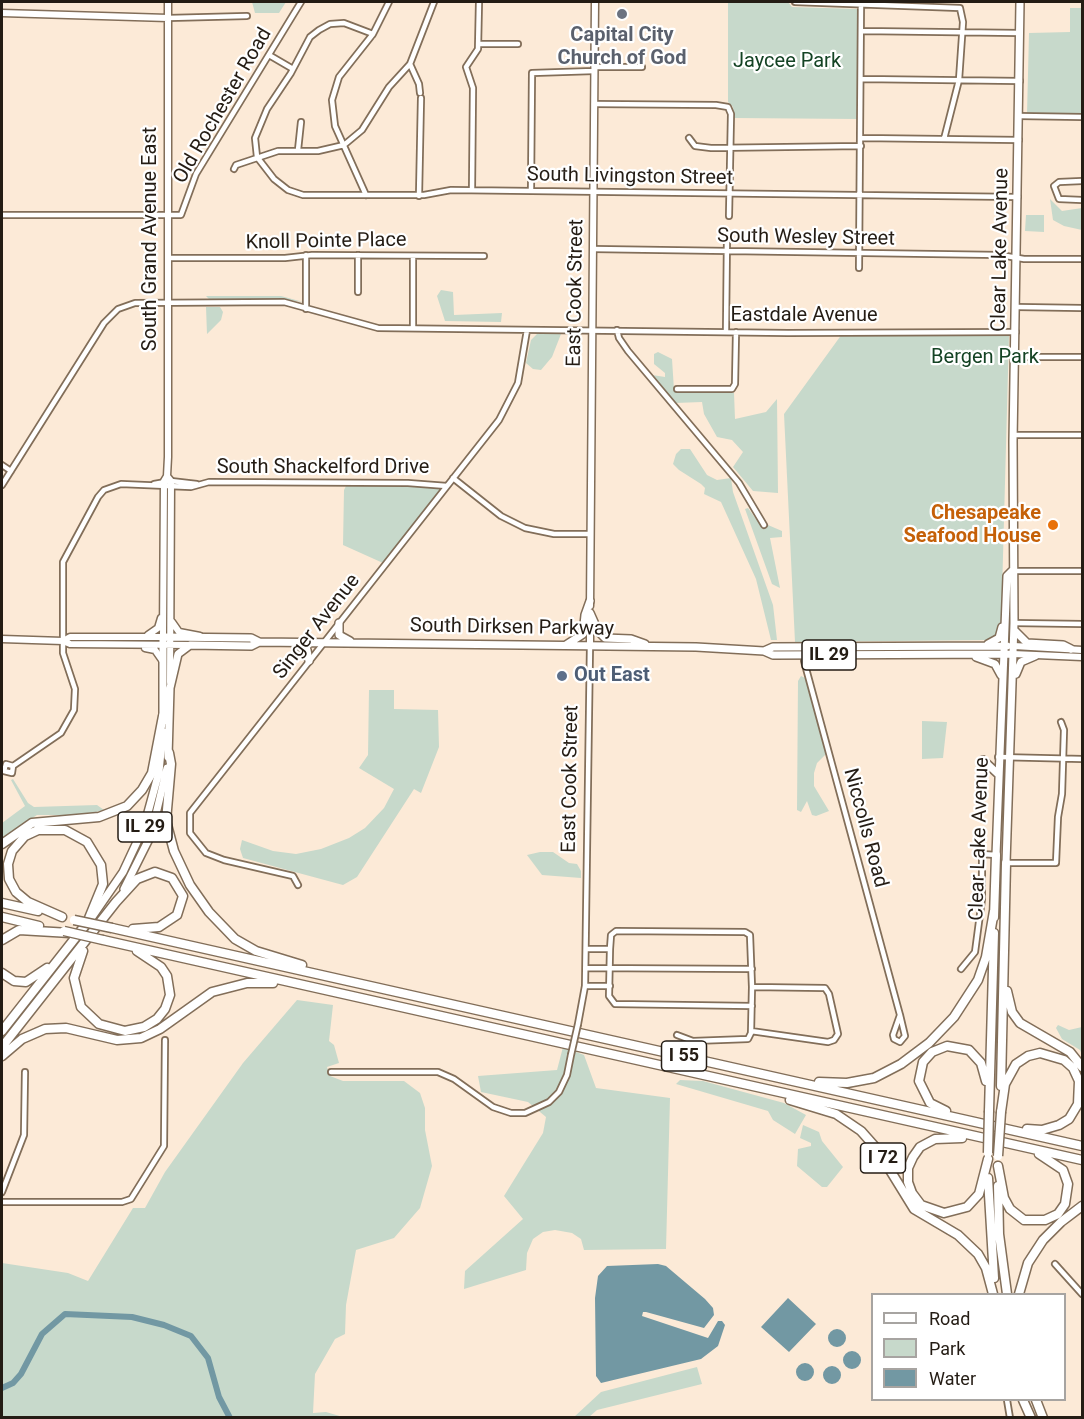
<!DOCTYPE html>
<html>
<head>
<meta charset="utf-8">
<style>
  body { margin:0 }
  #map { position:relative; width:1084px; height:1419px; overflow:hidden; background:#fcead7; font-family:Roboto,sans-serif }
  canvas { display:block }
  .frame { position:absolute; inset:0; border:3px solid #241c14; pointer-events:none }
  .legend { position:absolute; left:871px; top:1293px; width:195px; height:108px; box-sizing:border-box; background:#fff; border:2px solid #a7a4a1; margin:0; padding:8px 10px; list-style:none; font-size:18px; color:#241c14 }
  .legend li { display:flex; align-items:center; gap:12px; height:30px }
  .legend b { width:30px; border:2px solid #a7a4a1 }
</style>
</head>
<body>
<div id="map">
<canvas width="1084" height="1419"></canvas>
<div class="frame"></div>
<ul class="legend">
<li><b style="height:8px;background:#fff"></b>Road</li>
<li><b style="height:16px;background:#c7d9cb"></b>Park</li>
<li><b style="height:16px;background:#7298a3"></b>Water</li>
</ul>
</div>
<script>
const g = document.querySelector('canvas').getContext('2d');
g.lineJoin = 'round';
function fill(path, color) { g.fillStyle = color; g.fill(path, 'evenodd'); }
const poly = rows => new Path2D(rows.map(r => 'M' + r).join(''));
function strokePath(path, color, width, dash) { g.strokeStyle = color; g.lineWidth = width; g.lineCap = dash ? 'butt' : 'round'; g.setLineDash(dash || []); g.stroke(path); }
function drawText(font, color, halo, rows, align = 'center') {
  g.font = font + ' Roboto,sans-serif'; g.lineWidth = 4.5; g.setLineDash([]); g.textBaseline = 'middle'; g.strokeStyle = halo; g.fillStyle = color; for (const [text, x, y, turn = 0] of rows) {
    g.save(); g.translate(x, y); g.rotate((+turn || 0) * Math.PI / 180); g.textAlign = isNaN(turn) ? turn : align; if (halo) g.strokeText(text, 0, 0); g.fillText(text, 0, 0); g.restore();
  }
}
fill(poly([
  [252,2,286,2,279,13,255,13],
  [728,2,788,2,792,7,858,9,857,119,734,118,733,107,728,102],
  [1070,8,1082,8,1082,114,1027,114,1029,33,1070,32],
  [1050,199,1062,211,1082,208,1082,230,1064,226,1053,220],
  [1026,215,1044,215,1044,232,1025,231],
  [441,290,453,292,454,315,502,313,501,322,445,321,437,296],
  [206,296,281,296,303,302,279,299,209,299],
  [206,307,220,307,223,312,221,320,207,334],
  [537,334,561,334,552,357,541,370,533,369,526,363,531,340],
  [842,334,1009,335,1001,630,991,640,795,642,784,414],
  [658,352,672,359,674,390,734,393,735,419,766,412,777,399,778,493,753,491,733,467,743,452,732,440,717,437,704,414,702,402,675,403,652,375,665,377,665,373,654,364,654,354],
  [681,449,690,449,707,475,717,480,731,478,733,492,773,605,777,640,771,640,756,579,721,502,704,494,705,488,701,484,679,470,673,464,676,454],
  [346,486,439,486,442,489,383,563,343,545,344,490],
  [748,508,761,526,768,525,782,531,782,537,770,538,780,588,772,584,745,509],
  [801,676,805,678,827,753,817,763,814,773,814,786,829,811,816,816,812,815,807,801,801,812,797,810,798,681],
  [369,690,394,690,394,709,438,710,439,747,421,793,414,789,357,877,343,885,243,858,240,849,242,840,273,851,296,854,321,849,349,838,365,828,384,808,394,789,359,768,368,755],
  [922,721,947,722,943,758,922,759],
  [13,779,28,803,34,807,97,805,104,810,84,815,37,815,2,838,2,823,25,806,11,780],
  [540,852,553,852,569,863,577,864,581,871,581,878,542,875,527,855],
  [297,1000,333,1005,329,1041,334,1045,339,1063,327,1067,330,1076,343,1081,404,1081,420,1093,425,1108,425,1130,432,1166,420,1208,394,1238,356,1250,346,1305,345,1334,335,1339,315,1374,313,1413,326,1412,343,1417,2,1417,2,1263,68,1273,88,1281,133,1208,145,1208,165,1172,243,1063],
  [1058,1025,1069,1030,1082,1027,1082,1055,1080,1050,1062,1039,1056,1028],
  [563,1047,584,1055,596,1088,670,1098,666,1249,584,1250,581,1239,572,1233,555,1230,543,1232,533,1239,527,1253,526,1270,464,1289,465,1271,523,1219,504,1196,543,1133,546,1117,528,1102,481,1092,478,1076,557,1070],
  [680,1080,703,1081,784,1103,806,1115,795,1134,773,1120,768,1111,676,1084],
  [803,1125,819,1132,822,1141,843,1167,827,1187,822,1187,797,1166,798,1149,811,1146,811,1143,800,1138],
  [697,1367,702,1384,597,1410,589,1417,574,1417,601,1392]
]), '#c7d9cb');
fill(poly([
  [658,1264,666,1266,705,1299,713,1308,714,1315,704,1328,646,1312,643,1312,642,1316,708,1338,718,1321,722,1321,725,1325,718,1346,701,1359,601,1383,596,1376,595,1298,598,1276,607,1266],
  [788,1298,816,1324,789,1352,761,1327],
  '828 1338a9 9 0 1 1 18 0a9 9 0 1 1-18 0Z',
  '843 1360a9 9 0 1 1 18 0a9 9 0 1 1-18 0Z',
  '796 1372a9 9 0 1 1 18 0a9 9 0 1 1-18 0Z',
  '823 1375a9 9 0 1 1 18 0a9 9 0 1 1-18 0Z'
]), '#7298a3');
strokePath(poly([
  [2,1388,13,1383,21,1374,42,1334,65,1314,132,1317,164,1325,191,1336,208,1358,219,1397,230,1418]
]), '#7298a3', 6);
const street = poly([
  [795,2,960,8,963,22,959,80,944,139],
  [168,18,247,16],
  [861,31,1020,33],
  [373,34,344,23,330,24,319,30,310,37,291,73,267,109,255,138,257,157,274,179,288,190,303,195,424,195,451,190,1018,197],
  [479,44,518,44],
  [269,55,293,69],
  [410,64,419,84,420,93],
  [594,67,642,67],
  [862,79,1020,81],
  [594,104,716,105,728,107,731,114,729,216],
  [1019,116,1082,117],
  [689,138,695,146,711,148,861,146],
  [861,138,1019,140],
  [298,150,301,122],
  [234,169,236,165,278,151,318,151,344,145,362,130,389,87,410,64,434,2],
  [1082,181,1059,182,1054,186,1059,199,1082,200],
  [472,190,473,88,466,67,478,49,479,2],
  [531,190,532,73,594,71],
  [366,195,335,126,332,100,339,77,373,34,389,2],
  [419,196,421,98],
  [2,215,181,215,196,174,301,2],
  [593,249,1000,255,1024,259,1082,259],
  [358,255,358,292],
  [168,258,285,258,312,255,484,256],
  [859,268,861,2],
  [1017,307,1082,308],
  [306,309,306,255],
  [413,328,413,256],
  [617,330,619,338,628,351,739,483,764,525],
  [726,332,727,237],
  [1015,357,1082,357],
  [677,389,732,389,735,384,736,332],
  [1013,435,1082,435],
  [2,465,11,471],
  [453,478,501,516,525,528,554,534,590,534],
  [154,484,171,481,197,484],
  [2,485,104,323,118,309,135,303,284,302,378,328,788,333,1016,332],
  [1012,571,1082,571],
  [1014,623,1082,624],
  [804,648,804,661,900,1015,905,1036,900,1042,894,1039,893,1035,900,1015],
  [998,757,1082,759],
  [13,766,6,764,4,771,12,773,13,766,61,733,74,710,75,689,63,653,63,562,98,497,104,490,121,484,191,487,209,482,408,483,447,486],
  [1006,863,1056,863,1058,817,1062,794,1064,730,1061,722],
  [298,885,293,876,224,860,206,853,190,833,190,813,499,420,518,383,527,330],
  [586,949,610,949],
  [586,968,752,969],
  [961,969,975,952,982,899,982,854,996,855],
  [585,986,610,986],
  [578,1024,585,986,590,645],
  [751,1031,828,1042,834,1040,838,1034,829,994,825,988,752,987],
  [677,1035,693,1041,748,1039,751,1033,752,987,750,935,745,932,616,931,611,935,610,949,609,996,615,1004,752,1006],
  [331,1072,438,1072,454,1079,493,1107,511,1113,525,1113,549,1102,559,1092,567,1075,571,1055],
  [2,1192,24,1135,25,1072],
  [2,1202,122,1202,131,1199,164,1146,165,1040],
  [1055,1264,1082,1294],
  [1007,1400,1010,1418]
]);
const secondary = poly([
  [2,13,168,18],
  [167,476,171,481,170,682],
  [590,606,595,2],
  [172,622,179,632,200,636],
  [148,635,158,628,161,618],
  [2,639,63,641,70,644,190,645],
  [63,641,70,637,163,637,164,481,167,476,168,457,168,2],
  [590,645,590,616],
  [1014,646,1082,650],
  [145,648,155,650,162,660],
  [1013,654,1082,657]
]);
const primary = poly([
  [590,613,598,631,605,638,631,639,645,644],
  [339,623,339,635,350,641],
  [1014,630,1027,643,1063,645,1071,649],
  [293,643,307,650,309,661],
  [988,644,999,638,1002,627],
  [566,645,583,634,585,615,590,601],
  [764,651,773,647,1007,646],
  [976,657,995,664,1001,675],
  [1016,674,1021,662,1035,656],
  [163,721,163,637,251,638,259,642,696,647,764,651,773,655,1013,654],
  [168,757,170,688,178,654,190,645,251,646,259,642],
  [983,760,998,774],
  [996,855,1007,576,1012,571],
  [1006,863,1014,623,1013,441,1020,2],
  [124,889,151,835,167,768],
  [92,917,123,872,144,827,159,772,163,732]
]);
const highway = poly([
  [169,753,171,764,166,821,174,851,190,885,209,912,235,939,256,951,302,965],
  [2,844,32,823,99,817,127,806,142,790,152,773,163,716],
  [2,903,38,911],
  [2,917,39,926],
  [994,917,996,855],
  [112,928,1082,1146],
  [2,940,19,930,70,933],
  [103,940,1082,1160],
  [83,951,74,978,81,1007,99,1024,125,1031,144,1027,157,1019,165,1009,170,995,167,976,161,967,137,951],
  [2,973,14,981,26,982,47,968],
  [1007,991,1012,1012,1020,1023,1070,1052,1082,1067],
  [2,1031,87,923,103,884,101,865,87,842,65,830,38,830,25,836,12,851,8,864,9,879,16,892,28,902,62,917],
  [2,1047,116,902,137,879,155,872,172,878,183,896,177,915,159,927,133,929],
  [2,1056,22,1039,45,1029,66,1028,117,1040,141,1038,160,1029,212,992,247,983,273,983],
  [819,1082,847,1083,874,1078,901,1064,929,1043,954,1017,978,980,986,957,994,911],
  [1001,1086,1006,863],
  [790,1100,836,1114,861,1131,877,1149,914,1209,958,1235,978,1254,986,1268,993,1294],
  [946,1111,930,1103,919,1081,923,1062,932,1052,947,1046,969,1050,981,1063,986,1081],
  [989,1111,994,933],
  [1001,1112,1005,1084,1016,1064,1028,1056,1040,1053,1064,1060,1073,1068,1079,1081,1078,1104,1069,1119,1059,1125,1042,1130,1027,1129],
  [962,1138,935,1139,920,1147,913,1157,908,1168,908,1182,912,1193,921,1205,944,1213,967,1207,979,1194,988,1159],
  [998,1166,1004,1198,1010,1209,1024,1220,1045,1220,1058,1214,1065,1204,1068,1184,1063,1170,1039,1154],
  [988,1178,994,1278],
  [998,1186,999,1234,1007,1294],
  [1019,1294,1028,1263,1043,1240,1061,1222,1082,1206],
  [1023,1400,1031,1418],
  [1036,1400,1043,1418]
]);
strokePath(street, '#826e59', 8);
strokePath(secondary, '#826e59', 9);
strokePath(primary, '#826e59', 10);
strokePath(highway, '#826e59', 11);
strokePath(street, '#fff', 4.5);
strokePath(secondary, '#fff', 6);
strokePath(primary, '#fff', 7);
strokePath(highway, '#fff', 8);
const streetBridge = poly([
  [571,1055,578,1024]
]);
const highwayBridge = poly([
  [74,920,112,928],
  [64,931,103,940],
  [988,1153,989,1111],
  [998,1156,1001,1112]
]);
strokePath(streetBridge, '#826e59', 8, []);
strokePath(highwayBridge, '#826e59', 11, []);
strokePath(streetBridge, '#fff', 4.5);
strokePath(highwayBridge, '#fff', 8);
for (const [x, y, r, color] of [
  [622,14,6,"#6b7280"],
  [1053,525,6,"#e8710a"],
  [562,676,6,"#5c6f8a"]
]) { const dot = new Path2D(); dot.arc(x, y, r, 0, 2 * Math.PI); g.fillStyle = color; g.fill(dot); strokePath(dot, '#fff', 2); }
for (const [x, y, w] of [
  [829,655,54],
  [145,827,54],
  [684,1056,45],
  [883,1158,45]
]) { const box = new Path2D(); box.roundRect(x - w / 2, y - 15, w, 30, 4.5); g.fillStyle = '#fff'; g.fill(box); strokePath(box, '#241c14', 1.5); }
drawText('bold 18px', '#241c14', null, [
  ["IL 29",829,655],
  ["IL 29",145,827],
  ["I 55",684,1056],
  ["I 72",883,1158]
]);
drawText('bold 20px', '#5b616d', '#fff', [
  ["Capital City",622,36],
  ["Church of God",622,59]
]);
drawText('20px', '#144324', '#fff', [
  ["Jaycee Park",787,62],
  ["Bergen Park",985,358]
]);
drawText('20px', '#241c14', '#fff', [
  ["Old Rochester Road",223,106,-60],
  ["South Livingston Street",630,177,1],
  ["South Wesley Street",806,238,1],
  ["South Grand Avenue East",151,239,-90],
  ["Knoll Pointe Place",326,242,-1],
  ["Clear Lake Avenue",1001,250,-89],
  ["East Cook Street",576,293,-89],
  ["Eastdale Avenue",804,316],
  ["South Shackelford Drive",323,468],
  ["Singer Avenue",317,627,-52],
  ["South Dirksen Parkway",512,628,1],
  ["East Cook Street",571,779,-89],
  ["Niccolls Road",865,828,75],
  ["Clear Lake Avenue",980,839,-88]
]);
drawText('bold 20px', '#c56008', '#fff', [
  ["Chesapeake",1041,514],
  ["Seafood House",1041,537]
], 'right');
drawText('bold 20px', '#4e5e75', '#fff', [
  ["Out East",574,676]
], 'left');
</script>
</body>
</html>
